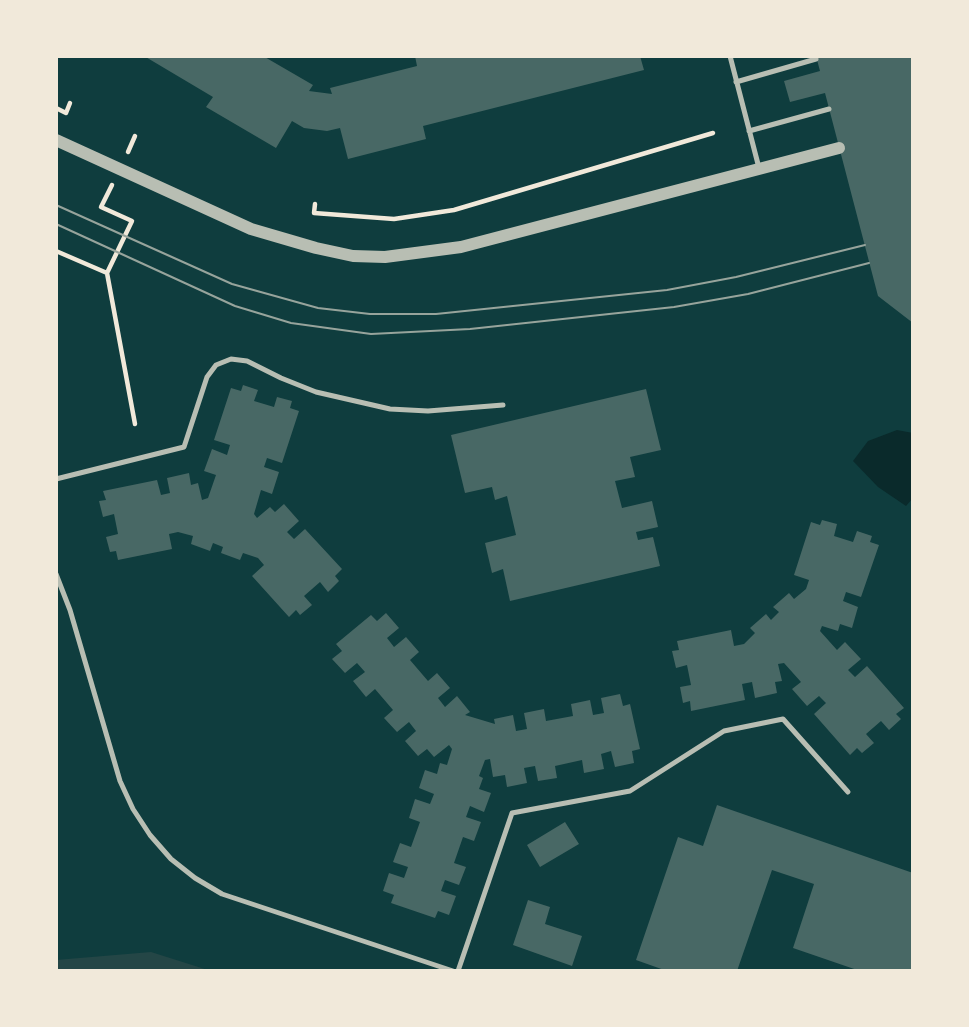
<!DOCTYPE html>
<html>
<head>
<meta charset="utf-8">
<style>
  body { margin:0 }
  #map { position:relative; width:969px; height:1027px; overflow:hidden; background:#0f3d3e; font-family:Figtree,sans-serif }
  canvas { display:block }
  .frame { position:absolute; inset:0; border:58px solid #f1e9da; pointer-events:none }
</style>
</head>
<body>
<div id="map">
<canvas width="969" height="1027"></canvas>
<div class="frame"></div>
</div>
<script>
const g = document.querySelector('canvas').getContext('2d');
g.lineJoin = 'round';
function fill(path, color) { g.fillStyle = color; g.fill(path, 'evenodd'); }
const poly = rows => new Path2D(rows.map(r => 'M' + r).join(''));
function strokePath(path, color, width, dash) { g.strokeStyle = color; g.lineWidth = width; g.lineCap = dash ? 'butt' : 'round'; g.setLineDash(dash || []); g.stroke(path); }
fill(poly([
  [151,952,211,971,56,971,56,960]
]), '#244646');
fill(poly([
  [897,430,913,433,913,498,906,506,878,487,853,461,868,441]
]), '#0a2a2b');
fill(poly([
  [144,56,263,56,313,85,309,91,332,94,330,88,417,66,415,56,640,56,644,70,423,126,426,139,348,159,340,128,327,131,304,128,292,121,276,148,206,107,213,97],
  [816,56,913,56,913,323,878,296,825,93,790,102,784,81,820,71],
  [243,385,258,390,254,401,274,407,277,397,292,401,290,408,299,411,282,463,267,458,264,467,279,472,272,494,261,490,254,514,257,518,270,507,275,512,284,504,299,521,287,532,294,539,305,529,342,569,335,576,339,581,328,592,320,582,304,596,312,605,300,615,296,610,289,617,252,576,264,565,258,558,243,553,240,560,221,553,223,547,213,543,210,551,191,544,193,536,178,532,169,534,172,549,118,560,116,551,110,552,106,537,118,534,114,514,103,517,99,501,106,500,103,491,157,480,161,495,170,493,167,478,189,473,191,485,198,483,202,500,208,498,216,475,204,471,212,449,227,455,230,445,214,440,231,388,241,391],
  [646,389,661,450,630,457,635,477,615,481,622,508,652,501,658,527,636,532,638,540,653,537,660,566,510,601,503,569,492,573,485,543,516,535,507,496,495,500,492,487,465,493,451,435],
  [822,520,837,524,834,536,853,542,857,531,872,536,870,542,879,545,861,597,846,592,843,601,858,607,852,628,840,624,838,631,822,626,820,631,837,650,845,642,861,659,848,670,855,677,867,666,904,708,896,714,901,719,889,730,881,721,866,734,874,743,862,753,857,748,850,755,814,714,826,703,819,696,807,706,792,689,801,682,784,663,778,664,782,681,775,682,777,693,755,698,752,682,742,684,745,700,691,711,690,701,683,703,680,687,691,685,687,665,676,668,672,651,679,650,677,641,731,630,734,646,744,644,755,633,750,628,766,614,771,620,779,612,773,607,789,593,794,599,806,589,809,580,794,575,811,522,820,525],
  [386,613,399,628,387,638,394,647,406,637,419,652,410,660,428,681,437,673,450,688,438,698,445,707,457,696,470,712,465,715,495,724,494,719,513,715,516,731,527,729,524,713,544,709,546,721,573,716,571,704,590,700,593,715,604,713,601,698,620,694,623,706,630,704,640,749,632,751,634,763,615,767,611,751,601,754,604,769,584,773,582,760,555,766,557,778,538,781,535,766,524,768,527,783,507,787,505,775,493,777,490,759,485,760,479,776,483,778,479,789,491,793,484,812,470,806,466,817,481,822,474,841,463,837,454,863,466,867,459,885,445,880,441,891,456,896,449,915,438,911,435,918,391,903,394,895,383,891,389,873,404,878,408,867,393,862,400,843,411,847,420,822,409,818,415,799,430,804,434,794,419,788,425,770,437,774,440,763,447,765,452,749,449,745,434,757,427,749,418,756,405,741,416,731,409,722,397,732,384,718,393,710,375,689,366,697,353,681,365,672,357,663,345,673,332,659,342,651,336,644,371,615,377,621],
  [717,805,913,873,913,971,860,971,793,948,814,884,772,870,737,971,667,971,636,960,678,837,703,846],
  [565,822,579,844,540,867,527,845],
  [528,900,550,907,545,924,582,936,572,966,513,945]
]), '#486865');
strokePath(poly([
  [56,108,66,113,70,103],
  [128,152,135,136],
  [112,185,101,207,132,221,107,273,135,424],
  [315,204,314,213,394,219,454,210,713,133],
  [56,251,107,273]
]), '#f1e9da', 4.5);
strokePath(poly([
  [730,56,759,168],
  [736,82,816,59],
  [749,131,829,109],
  [56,479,184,447,207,377,216,365,231,359,247,361,281,378,316,392,390,409,428,411,503,405],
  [56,574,70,610,120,781,133,809,150,835,171,859,195,878,222,894,453,971],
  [458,971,512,813,630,791,724,731,783,719,848,792]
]), '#b8beb3', 5);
strokePath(poly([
  [56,140,251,229,316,248,353,256,385,257,461,247,839,148]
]), '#b8beb3', 12);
strokePath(poly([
  [56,205,232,284,318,308,370,314,436,314,667,290,736,277,865,245],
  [56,224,235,306,291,323,371,334,470,329,674,307,748,294,869,263]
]), '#97a49c', 2);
</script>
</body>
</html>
